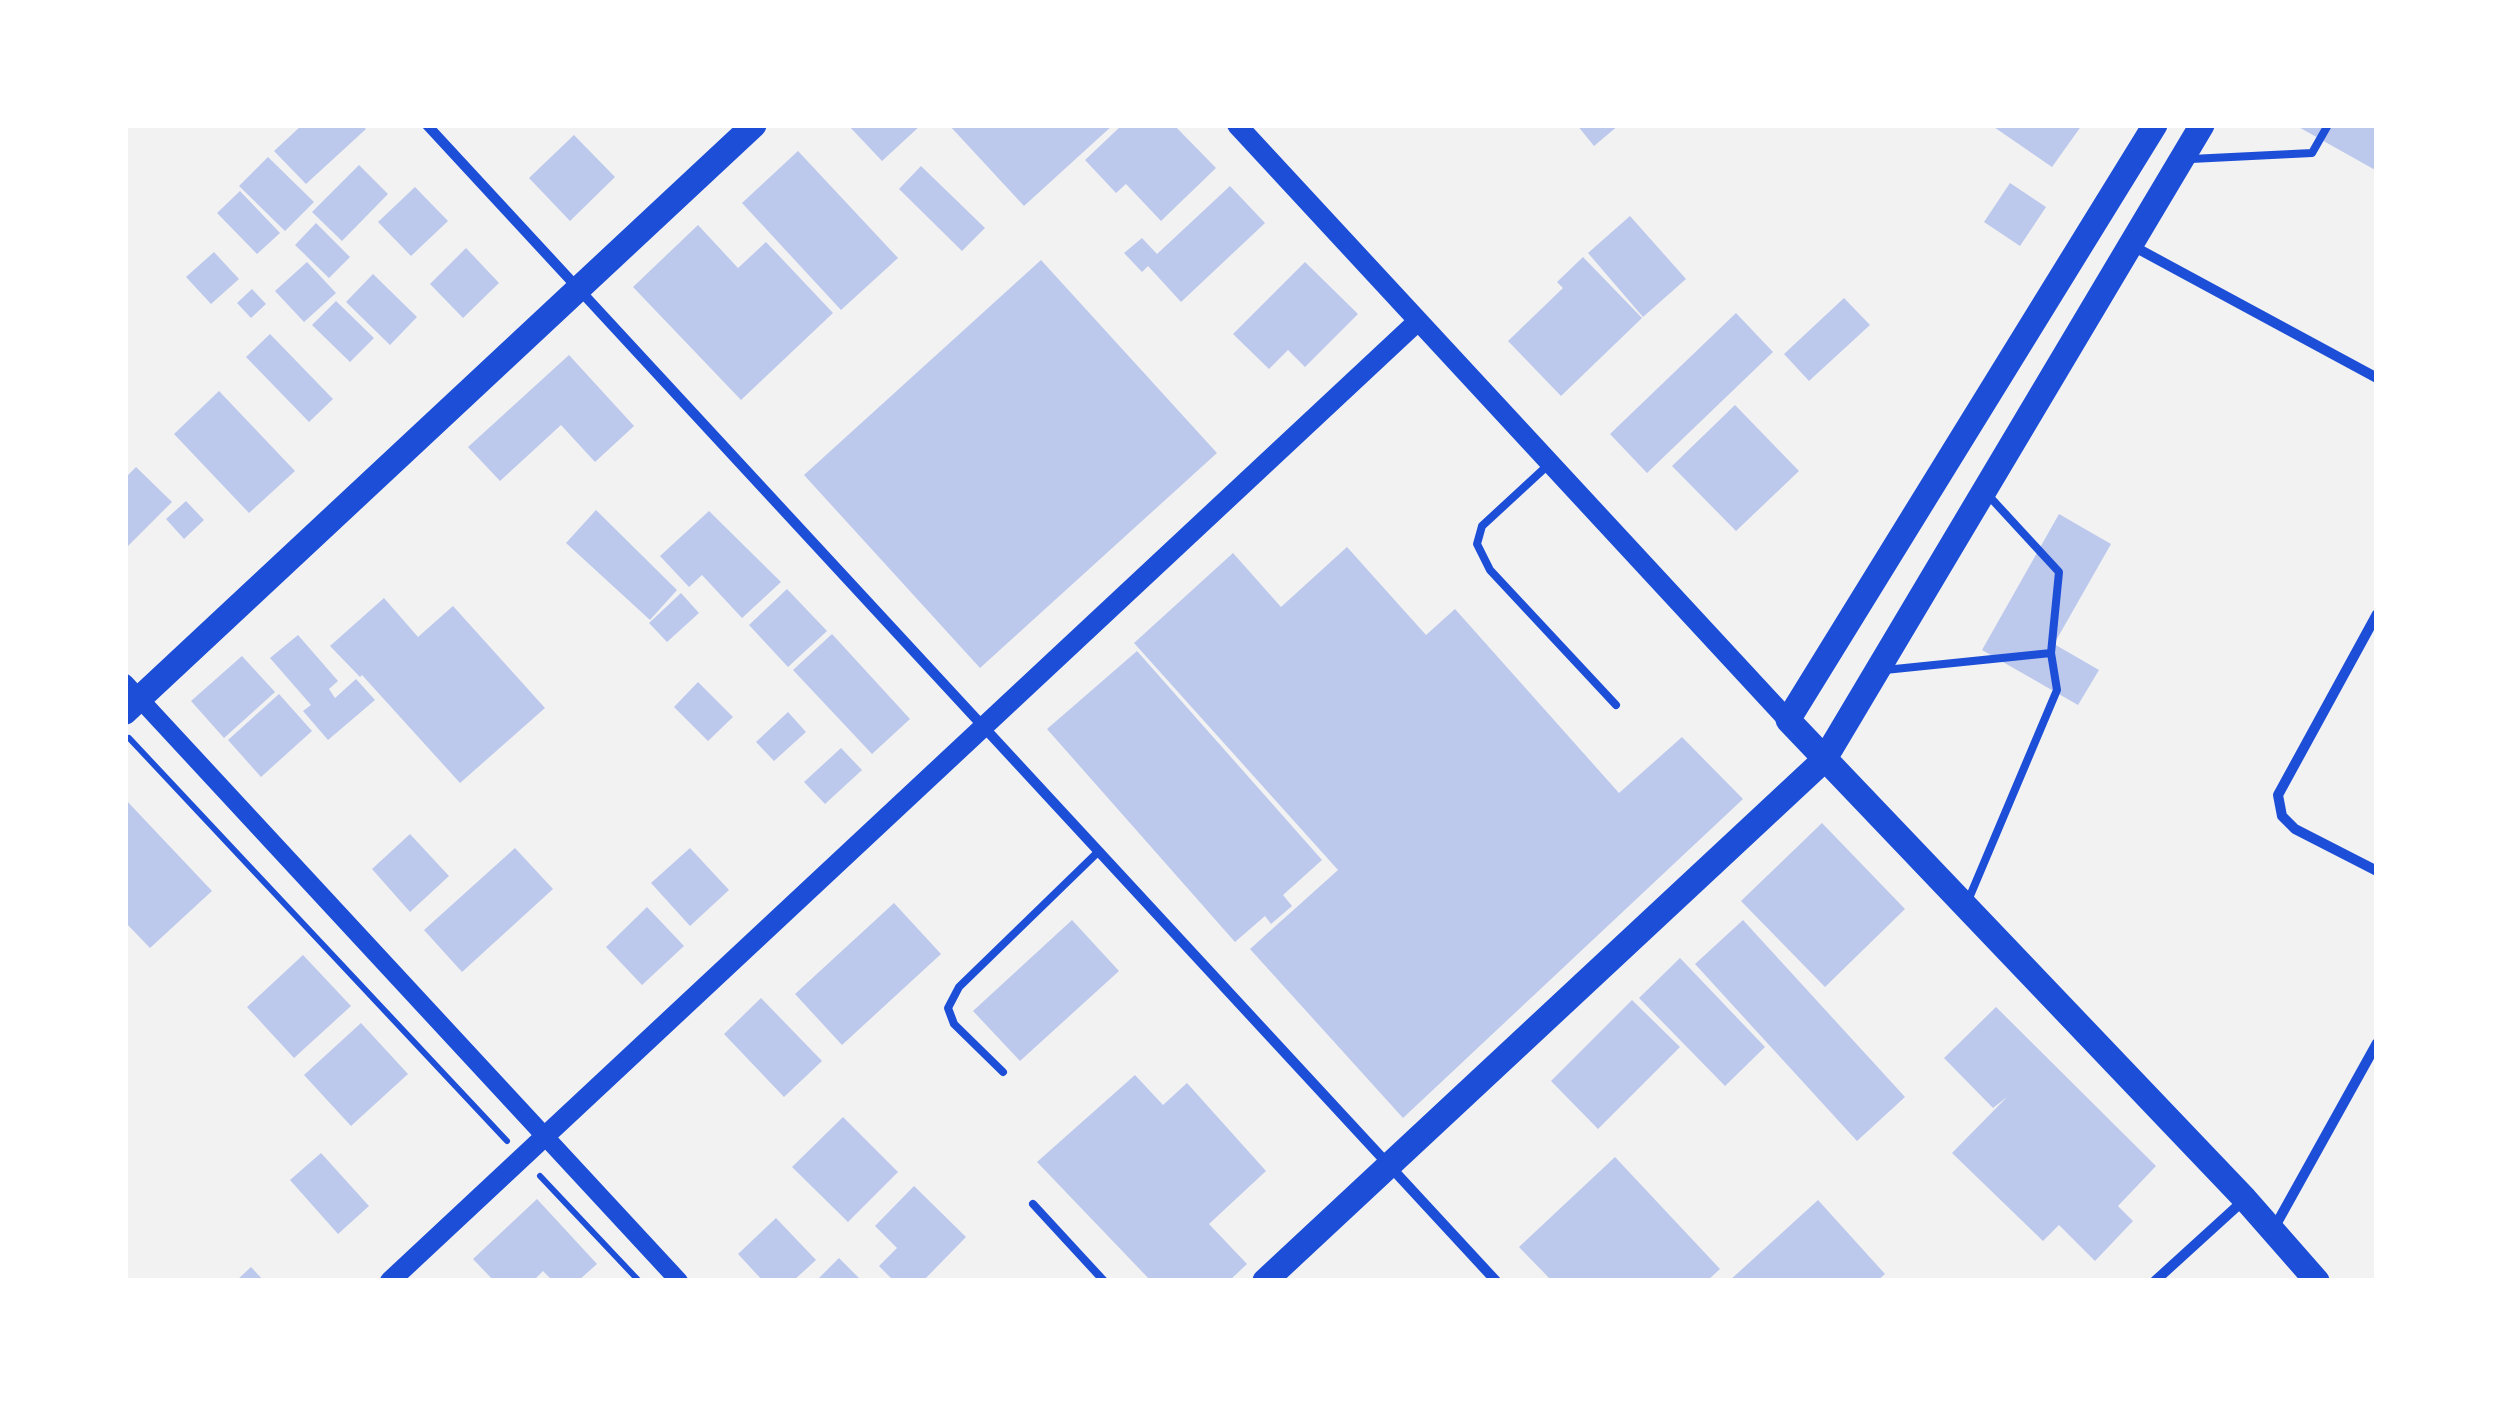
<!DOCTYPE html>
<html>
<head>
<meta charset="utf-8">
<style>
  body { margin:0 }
  #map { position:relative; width:2502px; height:1406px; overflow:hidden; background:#f2f2f2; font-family:Lato,sans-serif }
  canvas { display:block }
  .frame { position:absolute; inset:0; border:128px solid #fff; pointer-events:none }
</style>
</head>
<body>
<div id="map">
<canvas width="2502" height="1406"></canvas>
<div class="frame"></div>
</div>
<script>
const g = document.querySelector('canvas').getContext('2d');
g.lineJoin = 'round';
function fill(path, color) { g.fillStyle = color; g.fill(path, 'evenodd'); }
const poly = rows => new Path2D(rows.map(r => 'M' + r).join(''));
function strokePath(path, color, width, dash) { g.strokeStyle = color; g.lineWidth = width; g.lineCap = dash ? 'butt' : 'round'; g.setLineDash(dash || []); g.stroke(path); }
fill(poly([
  [302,125,362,125,366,129,306,184,274,151],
  [848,125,921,125,882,161],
  [949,125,1113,125,1024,206],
  [1122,125,1174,125,1216,168,1161,221,1126,184,1116,193,1085,160],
  [1577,125,1619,125,1594,146],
  [1991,125,2082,125,2052,167],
  [2295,125,2377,125,2377,171],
  [574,135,615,177,570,221,529,178],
  [798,151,898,258,841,310,742,203],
  [268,157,314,202,285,231,239,186],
  [359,165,388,194,342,241,312,212],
  [921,166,985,228,962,251,899,189],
  [2010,183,2046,207,2020,246,1984,222],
  [1230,186,1265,223,1181,302,1148,266,1142,272,1124,253,1142,238,1157,254],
  [415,187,448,221,411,256,378,222],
  [240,191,280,233,257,254,217,213],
  [1630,216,1686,279,1643,317,1588,253],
  [316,223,350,257,329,278,295,245],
  [698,225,738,268,766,242,833,313,741,400,633,287],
  [466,248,499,283,463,318,430,284],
  [214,252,239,279,211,304,186,277],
  [1583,257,1642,318,1561,396,1508,341,1563,288,1557,282],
  [1041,260,1217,453,980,668,804,475],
  [307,262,336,293,304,322,275,291],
  [1305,262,1358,314,1305,367,1288,350,1269,369,1233,334],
  [373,274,417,317,390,345,346,302],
  [252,289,266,304,251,318,237,303],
  [1844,298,1870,325,1809,381,1784,354],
  [336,301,374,338,350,362,312,325],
  [1736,313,1773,352,1647,473,1610,434],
  [270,334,333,399,309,422,246,357],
  [569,355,634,426,595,462,561,425,500,481,468,447],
  [219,391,295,471,249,513,174,434],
  [1735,405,1799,471,1736,531,1672,466],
  [136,467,172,502,127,547,125,478],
  [186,501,204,520,184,539,166,519],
  [596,510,677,590,650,620,566,543],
  [709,511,781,582,742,618,702,575,689,587,660,556],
  [2059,514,2111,544,2054,644,2099,670,2078,705,1982,650],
  [1347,547,1426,635,1455,609,1619,793,1682,737,1743,799,1403,1118,1250,949,1338,870,1134,643,1233,553,1281,607],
  [787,589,827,631,788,667,749,625],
  [681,593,699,613,667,642,649,623],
  [384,598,418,637,453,606,545,708,460,783,362,675,360,677,330,646],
  [832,634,910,719,872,754,793,670],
  [298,635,338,681,329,689,335,698,356,679,375,700,328,740,303,711,311,705,270,658],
  [1137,651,1322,860,1283,895,1292,906,1271,924,1265,916,1235,942,1047,729],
  [242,656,275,692,224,738,191,701],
  [698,682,733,717,708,741,674,707],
  [279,694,312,731,261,777,228,740],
  [788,712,806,732,774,761,756,742],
  [841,748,862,770,825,804,804,782],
  [125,799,212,891,150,948,125,922],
  [1822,823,1905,909,1825,987,1741,901],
  [410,834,449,876,410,912,372,869],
  [515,848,553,889,462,972,424,930],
  [690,848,729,890,690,926,651,883],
  [894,903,941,954,842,1045,795,994],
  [647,907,684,946,642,985,606,947],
  [1072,920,1119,971,1020,1061,973,1011],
  [1743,920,1905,1097,1857,1141,1695,964],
  [303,955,351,1006,294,1058,247,1007],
  [1680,958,1765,1047,1725,1086,1639,998],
  [761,998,822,1061,784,1097,724,1034],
  [1632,1000,1680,1047,1598,1129,1551,1081],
  [1996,1007,2156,1166,2118,1206,2133,1221,2095,1261,2059,1225,2043,1241,1952,1153,2007,1097,1993,1108,1944,1058],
  [361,1023,408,1074,351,1126,304,1075],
  [1135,1075,1163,1105,1187,1083,1266,1171,1209,1224,1247,1264,1229,1281,1151,1281,1037,1162],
  [843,1117,898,1172,848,1222,792,1167],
  [321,1153,369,1206,338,1234,290,1180],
  [1615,1157,1720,1269,1707,1281,1552,1281,1519,1247],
  [914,1186,966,1237,923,1281,894,1281,879,1266,897,1248,875,1226],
  [537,1199,597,1264,578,1281,553,1281,543,1271,533,1281,494,1281,473,1259],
  [1818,1200,1885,1274,1877,1281,1729,1281],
  [776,1218,816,1260,793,1281,763,1281,738,1254],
  [839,1258,862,1281,816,1281],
  [251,1267,264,1281,236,1281]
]), '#bdc9ec');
strokePath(poly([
  [129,738,507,1141],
  [540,1176,639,1281]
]), '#1d4ed8', 6);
strokePath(poly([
  [2191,159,2312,153,2328,125],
  [1547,466,1482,526,1477,544,1490,570,1616,705],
  [1988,495,2059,572,2051,653],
  [1885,670,2051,653,2057,690,1967,903],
  [1003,1072,954,1024,948,1008,959,987,1099,851],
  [1033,1204,1104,1281]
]), '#1d4ed8', 8);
strokePath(poly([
  [427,125,1496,1281],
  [2131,245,2377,378],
  [2377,614,2278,795,2282,816,2295,829,2377,871],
  [2273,1230,2377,1043],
  [2155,1281,2244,1200]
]), '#1d4ed8', 10);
strokePath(poly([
  [125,683,679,1281]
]), '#1d4ed8', 18);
strokePath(poly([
  [1237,125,1788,720],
  [390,1281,1418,321]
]), '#1d4ed8', 20);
strokePath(poly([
  [2155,125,1788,720,2245,1199,2317,1281],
  [125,712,754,125],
  [1265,1281,1824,760,2202,125]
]), '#1d4ed8', 25);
</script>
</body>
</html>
